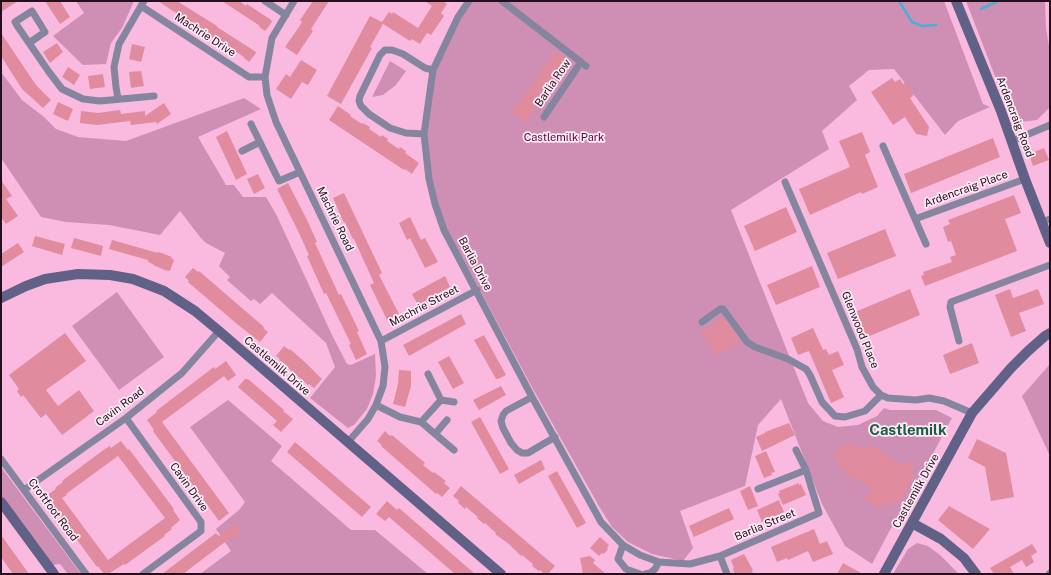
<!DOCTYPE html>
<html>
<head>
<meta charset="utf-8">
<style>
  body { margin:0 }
  #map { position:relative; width:1051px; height:575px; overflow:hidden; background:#fab9de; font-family:"Public Sans",sans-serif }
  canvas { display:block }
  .frame { position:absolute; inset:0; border:2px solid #260f1d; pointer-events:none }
</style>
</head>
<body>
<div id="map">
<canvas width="1051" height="575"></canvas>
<div class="frame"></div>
</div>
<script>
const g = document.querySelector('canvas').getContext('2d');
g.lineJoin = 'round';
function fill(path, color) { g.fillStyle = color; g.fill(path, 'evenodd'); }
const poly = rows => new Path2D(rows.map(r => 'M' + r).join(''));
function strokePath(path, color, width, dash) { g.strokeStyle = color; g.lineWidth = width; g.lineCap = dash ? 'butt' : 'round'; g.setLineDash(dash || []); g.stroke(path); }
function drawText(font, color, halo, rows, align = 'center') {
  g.font = font + ' "Public Sans",sans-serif'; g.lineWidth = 3.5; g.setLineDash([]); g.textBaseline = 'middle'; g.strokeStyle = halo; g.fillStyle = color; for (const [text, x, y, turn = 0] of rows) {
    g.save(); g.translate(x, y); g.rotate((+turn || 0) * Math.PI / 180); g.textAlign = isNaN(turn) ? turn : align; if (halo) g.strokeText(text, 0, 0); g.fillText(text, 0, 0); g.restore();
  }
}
fill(poly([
  [76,1,134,1,122,28,111,43,106,64,83,65,53,36,84,13],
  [471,1,944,1,983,104,990,107,958,121,945,135,894,69,869,70,849,86,857,100,822,131,829,149,731,210,808,403,823,421,838,427,858,425,877,416,884,408,890,410,936,410,952,418,903,510,890,530,872,564,845,546,822,504,781,399,758,425,745,486,680,511,693,548,683,561,652,554,628,542,612,527,600,508,533,389,446,227,436,202,431,177,427,135,435,72,460,19],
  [966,1,1045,1,1046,28,1050,52,1050,107,1037,120,1013,123],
  [390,61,406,71,396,85,383,95,372,97],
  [1,72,22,100,44,117,56,129,78,137,126,141,244,98,261,109,198,137,226,185,234,185,243,197,266,197,276,214,332,335,347,364,351,365,375,354,376,376,373,394,367,409,354,425,348,428,310,398,335,367,326,343,272,293,260,304,254,299,251,301,227,280,230,277,219,266,225,253,206,243,200,237,180,211,160,235,109,225,66,222,41,217,1,158],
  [117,292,164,357,119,390,72,326],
  [1050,364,1050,456,1022,396],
  [228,400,282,446,271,461,351,530,375,530,428,574,200,574,231,551,216,529,239,510,245,502,190,427],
  [1,467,81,574,68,574,60,564,52,565,1,496],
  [917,543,928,546,940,555,959,574,893,574,908,549]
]), '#cf8fb4');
strokePath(poly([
  [899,1,912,22,922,26,936,25],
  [981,9,998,1]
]), '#49b0d4', 2.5);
fill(poly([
  [1,1,18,1,1,12],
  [45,1,60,1,70,17,60,24],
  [158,1,177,1,217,26,217,27,256,52,256,53,249,62,244,58,244,57,231,48,230,49],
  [222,1,239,1,246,6,247,4,271,20,272,22,266,30,265,31,259,27,260,26],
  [313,1,329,1,311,29,313,31,297,55,285,47,299,27,302,22,300,20],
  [425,1,443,1,447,4,441,13,444,16,431,35,427,33,420,44,412,39,410,41,383,24,370,47,372,48,341,104,327,96,370,16,382,22,389,12,392,14,393,12,418,28,432,6],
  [1,33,36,85,51,100,43,108,22,89,1,56],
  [57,43,63,52,50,63,43,52],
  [132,44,145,47,141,62,129,59],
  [555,51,567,60,526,122,511,112,518,101,520,102],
  [301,60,317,70,308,85,302,82,291,99,276,89,286,74,290,77],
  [68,67,80,75,74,85,62,77],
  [141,71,144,86,131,88,129,72],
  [103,74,105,87,90,89,88,76],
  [892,78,895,82,900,79,903,84,906,82,914,95,910,98,929,127,927,136,916,134,905,117,893,125,871,92],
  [58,102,73,109,68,121,53,114],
  [164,103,171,114,157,124,156,122,131,125,130,121,97,125,80,123,81,111,98,113,120,110,121,114,145,111,145,116],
  [338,106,351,115,350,116,362,124,363,123,370,127,369,129,381,137,382,135,388,139,387,141,399,149,400,147,406,151,405,153,419,163,412,174,405,169,404,170,329,120],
  [227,131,247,174,236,180,216,137],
  [862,132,870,152,865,155,878,187,862,194,861,192,810,215,799,189,850,167,839,141],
  [993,138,1000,157,911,193,904,174],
  [1044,148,1049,160,1033,166,1029,154],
  [258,174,265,188,254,194,247,179],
  [1,180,12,196,6,199,18,216,6,224,1,217],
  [288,183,307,220,317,242,315,243,339,295,341,294,359,331,357,332,367,354,356,360,349,345,351,344,326,293,324,294,307,256,309,255,299,233,277,189],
  [344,193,382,273,379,275,399,314,387,320,370,285,374,283,354,239,353,239,345,222,344,223,333,198],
  [1014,195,1021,213,1005,219,1017,251,925,286,921,276,924,275,923,272,952,262,950,257,956,255,951,241,948,242,943,227,950,224,948,220],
  [786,207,797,232,755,251,744,226],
  [410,217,421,240,425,238,438,262,425,268,410,238,407,240,399,223],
  [885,229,896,256,838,279,827,253],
  [35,236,65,244,62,255,32,246],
  [74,238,103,246,101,256,71,248],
  [112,240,158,253,159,252,172,257,171,258,174,260,170,271,167,270,167,271,153,265,153,264,148,262,148,260,109,249],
  [18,243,24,252,1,267,1,254],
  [812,266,820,287,776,305,767,285],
  [193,268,198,272,199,271,264,327,263,328,268,332,260,342,237,324,188,282,189,281,185,277],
  [445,276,450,287,418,305,412,294],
  [910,289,920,315,865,338,855,312],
  [1010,289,1013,298,1038,289,1044,304,1019,313,1026,331,1011,337,995,295],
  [461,314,466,324,409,356,403,345],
  [723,317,740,341,718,356,701,333],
  [813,328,823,350,826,349,829,355,838,351,844,365,832,370,844,397,831,403,809,351,798,355,791,338],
  [65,333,86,361,46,390,58,406,79,390,94,411,62,435,46,414,41,418,23,395,21,397,17,391,19,389,9,375],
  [484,335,506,375,498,379,496,379,474,340],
  [972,343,979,363,950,374,943,355],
  [284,346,289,350,290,349,307,364,322,379,314,388,309,384,308,385,279,360,280,359,276,356],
  [449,356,464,383,453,389,438,362],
  [226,361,236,375,228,381,224,376,162,422,229,513,219,521,153,431,154,430,147,420,157,412,156,411,214,367,215,369],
  [399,370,411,371,411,386,405,407,393,404,398,384],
  [245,379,248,379,284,410,283,411,293,419,281,432,273,425,277,421,238,387],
  [501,386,506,395,479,410,473,400],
  [480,417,509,469,500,474,471,422],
  [789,423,795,435,762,451,756,437,765,433,765,432],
  [385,431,390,436,392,435,425,463,423,465,433,473,434,472,446,481,444,483,450,488,442,497,437,493,436,494,381,446,382,445,377,441],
  [977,439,1006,453,1014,497,991,501,985,467,968,458],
  [121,441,128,450,129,449,174,509,173,510,180,520,171,528,172,529,164,535,165,536,125,565,124,564,108,574,104,574,98,566,97,567,53,507,54,506,46,496,56,489,55,488,63,482,62,481,102,451,110,446,111,448],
  [118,456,165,518,108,560,62,498,67,495,66,494],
  [295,442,371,507,362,517,287,452],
  [849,442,862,449,863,447,867,449,870,445,905,465,917,459,910,472,914,475,899,503,894,500,891,506,884,502,880,509,864,499,871,487,849,475,849,473,839,467,840,466,836,464,837,461,833,458,841,445,843,446,845,443,847,445],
  [766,451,775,472,771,473,772,475,764,478,755,456],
  [541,460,545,469,519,484,514,475],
  [557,471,586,523,577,528,548,476],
  [799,483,799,485,801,484,806,495,783,505,778,494,780,493,779,491],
  [461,486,555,566,548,574,544,574,540,570,539,571,532,566,533,564,528,560,522,555,521,556,509,544,495,534,496,533,485,523,484,524,477,518,478,517,466,507,465,509,458,503,459,501,453,496],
  [750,486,758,506,748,510,740,491],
  [779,500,784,512,762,522,757,510],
  [387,501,397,510,399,508,475,574,455,574,389,517,385,521,376,514],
  [949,506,990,529,973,549,938,520],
  [729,508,734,519,694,537,689,526],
  [236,524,242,533,235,538,233,536,183,574,162,574,216,533,219,536],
  [814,529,820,544,827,541,833,554,813,562,808,551,788,560,787,558,777,562,771,547],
  [1,535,14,553,29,574,13,574,8,567,1,557],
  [600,537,609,545,607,548,608,549,604,554,602,553,599,556,590,548],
  [1032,544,1037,552,1031,556,1034,562,1026,567,1022,560,1010,567,1014,574,994,574,990,568],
  [744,554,753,570,752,571,753,574,735,574,733,569,734,568,731,560],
  [590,556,595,560,593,563,606,574,583,574,580,558],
  [843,563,850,567,863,574,837,574]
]), '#e18b9f');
strokePath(poly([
  [144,1,141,6,249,77,265,77],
  [265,1,286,15],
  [294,1,272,38,265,77,267,95,276,122,381,341,385,367,383,386,376,405,368,419,348,442],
  [469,1,458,17,433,70,424,134,429,179,435,204,444,230,532,397,601,522,623,545,640,555,659,562,690,564,720,556,727,574],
  [502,1,586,66],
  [29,43,45,32,32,11,15,22,18,27,49,72,62,89,83,99,100,101,154,96],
  [118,99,116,87,114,67,119,44,141,6],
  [544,117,581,62],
  [251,124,279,181,300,172],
  [424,134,406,133,390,128,369,114,361,106,359,101,360,96,380,55,385,50,392,50,403,54,425,68,433,70],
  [1012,141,1050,125],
  [883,146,926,244],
  [242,151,260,142],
  [785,182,857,349,862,367,873,387,881,395,888,398,916,400,929,398,944,401,972,413],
  [915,219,1025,179],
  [1042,222,1050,219],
  [702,322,720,309,723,309,747,342,755,347,788,359,806,369,810,375,822,402,835,416,845,417,865,411,881,395],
  [381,341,477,290],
  [959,341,950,307,951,302,1050,265],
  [428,374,441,400,454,402],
  [532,397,506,411,503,415,501,421,503,428,511,443,517,450,522,453,528,453,555,437],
  [376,405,400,417,421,422,454,450],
  [126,418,201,522,201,531,143,574],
  [421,422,441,400],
  [435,434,447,420],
  [1,459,86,574],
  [758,489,806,470],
  [24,490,126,418,182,373,219,331],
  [623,545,618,559,626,569,640,574],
  [720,556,819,513,806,470,796,450],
  [645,574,650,573,655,569,659,562],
  [1049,574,1050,573]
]), '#8585a0', 7);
strokePath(poly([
  [956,1,1001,111,1025,179,1050,243],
  [1,298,26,286,45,279,78,274,110,275,133,279,164,291,195,311,219,331,501,574],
  [1,502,54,574],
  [912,523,941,539,964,558,976,574],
  [884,574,972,413,1011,368,1028,351,1045,336,1050,333]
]), '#616187', 10);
drawText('11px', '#260f1d', '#ffeaf5', [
  ["Machrie Drive",205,35,33],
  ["Barlia Row",553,83,-56],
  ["Ardencraig Road",1015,117,69],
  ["Ardencraig Place",966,189,-20],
  ["Machrie Road",335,219,64],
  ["Barlia Drive",475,264,62],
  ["Machrie Street",424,306,-28],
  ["Glenwood Place",860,330,68],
  ["Castlemilk Drive",277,366,41],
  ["Cavin Road",120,407,-37],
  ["Cavin Drive",189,487,54],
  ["Castlemilk Drive",916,491,-61],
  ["Croftfoot Road",53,510,53],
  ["Barlia Street",765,525,-23]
]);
drawText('11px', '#5d0043', '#ffeaf5', [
  ["Castlemilk Park",564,138]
]);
drawText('bold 15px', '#1a5f45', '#ffeaf5', [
  ["Castlemilk",908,430]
]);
</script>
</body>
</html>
